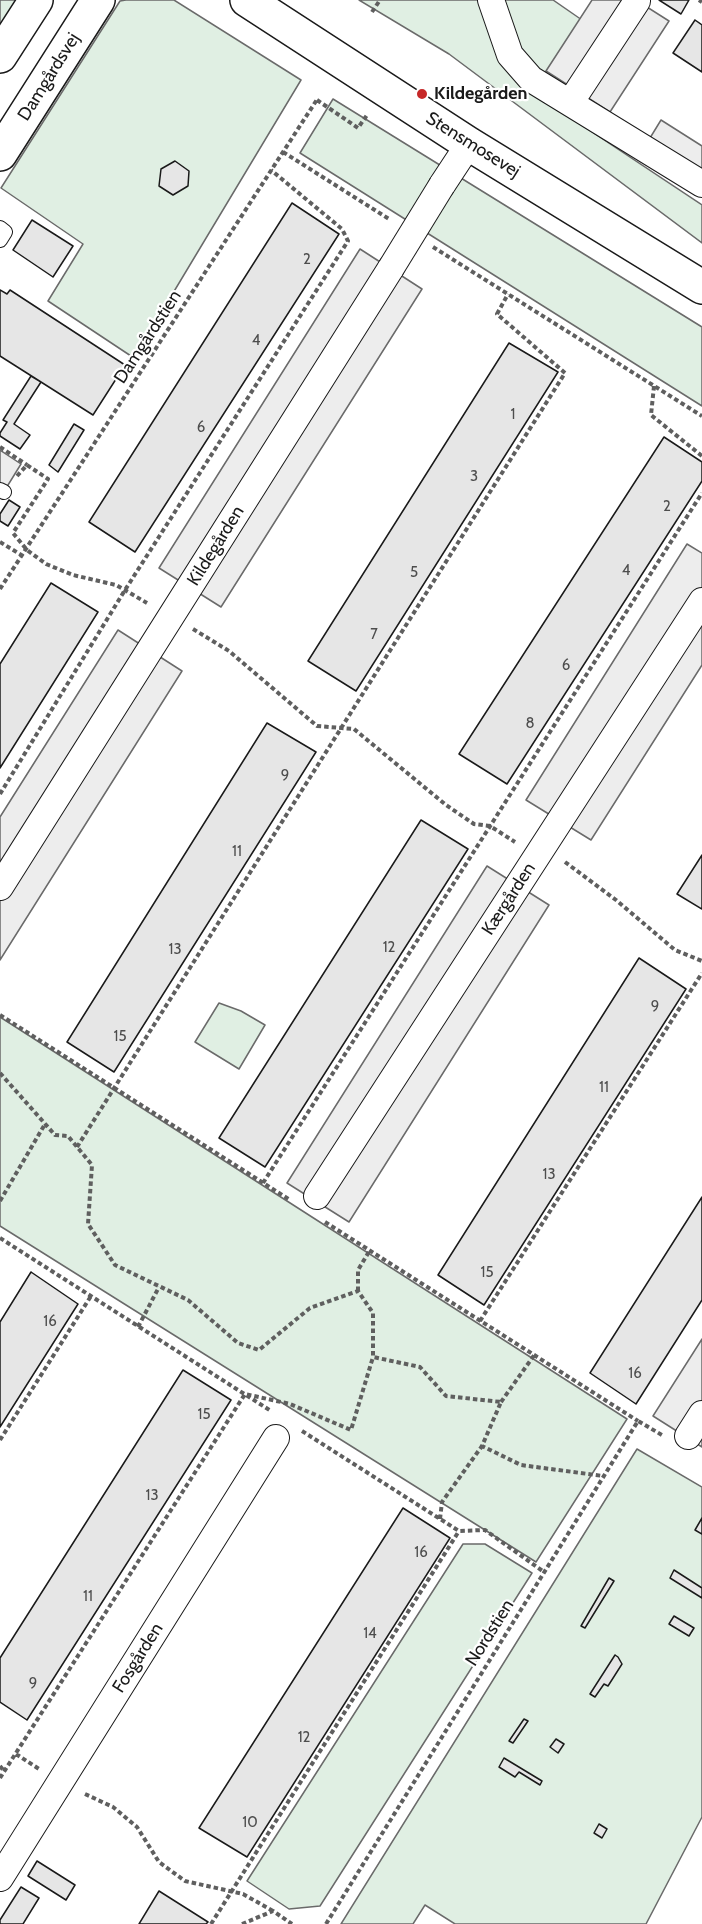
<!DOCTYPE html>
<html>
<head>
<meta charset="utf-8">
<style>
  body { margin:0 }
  canvas { display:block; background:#fff }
</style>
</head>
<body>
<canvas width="702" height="1924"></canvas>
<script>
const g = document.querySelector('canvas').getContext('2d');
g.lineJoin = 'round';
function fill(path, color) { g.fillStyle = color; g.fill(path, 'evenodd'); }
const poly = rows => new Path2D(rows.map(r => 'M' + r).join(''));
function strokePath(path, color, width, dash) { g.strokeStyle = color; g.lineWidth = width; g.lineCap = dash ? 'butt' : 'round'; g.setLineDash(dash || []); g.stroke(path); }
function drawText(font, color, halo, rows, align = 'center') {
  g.font = font + ' Cabin,sans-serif'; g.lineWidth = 4.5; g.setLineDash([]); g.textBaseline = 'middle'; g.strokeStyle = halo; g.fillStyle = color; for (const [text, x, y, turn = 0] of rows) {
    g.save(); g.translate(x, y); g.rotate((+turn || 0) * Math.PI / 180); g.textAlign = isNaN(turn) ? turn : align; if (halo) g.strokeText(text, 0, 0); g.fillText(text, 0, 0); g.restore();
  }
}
const green = poly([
  [0,0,17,0,0,27,0,0],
  [126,0,174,0,301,80,134,358,48,301,83,244,1,188,120,1,126,0],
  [359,0,553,0,582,20,532,92,702,205,702,243,449,54,359,0],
  [333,99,702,327,702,406,300,153,333,99],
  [219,1003,241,1011,265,1025,239,1069,195,1042,219,1003],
  [0,1017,627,1419,536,1562,0,1226,0,1017],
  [637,1449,702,1487,702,1817,646,1924,455,1924,425,1905,413,1924,341,1924,637,1449],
  [463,1544,485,1544,532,1573,320,1906,289,1909,247,1881,463,1544]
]);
fill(green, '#e0efe3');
strokePath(green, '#6a6a6a', 1.5);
const parking = poly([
  [592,0,636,0,669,21,610,112,546,71,592,0],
  [661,120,702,146,702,173,650,138,661,120],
  [360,249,422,289,221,607,159,568,360,249],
  [0,450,21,464,0,498,0,450],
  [687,544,702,553,702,665,591,840,526,800,687,544],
  [118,630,182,671,0,960,0,817,118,630],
  [487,866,549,905,349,1222,287,1183,487,866],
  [702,1339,702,1447,653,1416,702,1339]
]);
fill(parking, '#ededed');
strokePath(parking, '#6a6a6a', 1.5);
const building = poly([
  [659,0,689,0,681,14,659,0],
  [695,20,702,25,702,72,673,53,695,20],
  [175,161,189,171,188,186,173,195,159,186,161,169,175,161],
  [292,203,339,234,135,552,89,522,292,203],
  [32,220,73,246,53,277,13,250,32,220],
  [0,290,7,294,10,290,125,365,93,415,0,356,0,290],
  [509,343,558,372,356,691,308,661,509,343],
  [31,376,41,382,14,424,30,435,20,449,0,436,0,433,7,422,3,420,31,376],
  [74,424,84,430,58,472,49,465,74,424],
  [664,437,702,462,702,481,507,784,459,754,664,437],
  [9,500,20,507,8,526,0,521,0,514,9,500],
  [51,583,98,612,0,768,0,664,51,583],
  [267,723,316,752,114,1072,67,1042,267,723],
  [421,820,468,849,265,1167,219,1138,421,820],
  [702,855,702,909,677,894,702,855],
  [639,958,686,989,484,1305,438,1275,639,958],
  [702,1197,702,1300,636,1404,590,1373,702,1197],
  [31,1272,78,1304,0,1427,0,1322,31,1272],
  [183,1370,231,1400,27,1720,0,1702,0,1658,183,1370],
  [403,1508,450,1538,247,1857,199,1828,403,1508],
  [702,1518,702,1534,695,1530,702,1518],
  [674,1570,702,1588,702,1598,670,1578,674,1570],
  [609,1578,614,1581,585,1628,581,1626,609,1578],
  [674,1616,694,1628,689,1636,669,1624,674,1616],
  [615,1655,618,1657,622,1664,608,1686,604,1684,595,1697,590,1694,615,1655],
  [524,1719,528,1721,513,1743,509,1741,524,1719],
  [556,1739,564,1744,558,1753,550,1747,556,1739],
  [504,1758,542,1781,540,1785,519,1772,515,1777,499,1767,504,1758],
  [599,1824,607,1829,602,1838,594,1833,599,1824],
  [37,1861,75,1885,66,1900,28,1876,37,1861],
  [21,1887,39,1898,23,1924,0,1924,0,1920,21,1887],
  [159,1891,208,1922,206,1924,139,1924,159,1891]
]);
fill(building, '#e6e6e6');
strokePath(building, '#1a1a1a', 1.5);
const lane = poly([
  [0,228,5,232,0,240],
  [0,490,4,492]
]);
const street = poly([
  [491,0,510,55,531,79,702,184],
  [570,103,637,1],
  [442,185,469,144],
  [0,887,391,268],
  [317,1196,702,601],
  [688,1436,702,1414],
  [0,1878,276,1438]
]);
const secondary = poly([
  [247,0,469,144,702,287],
  [0,56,36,0],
  [0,154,98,0]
]);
strokePath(lane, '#1a1a1a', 16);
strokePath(street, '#1a1a1a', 28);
strokePath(secondary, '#1a1a1a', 36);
strokePath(poly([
  [699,0,702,2],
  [372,12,380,0],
  [317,100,358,128,367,115],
  [283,152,389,219],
  [433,247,702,416],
  [654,386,651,415,702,456],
  [0,447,27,465],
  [17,476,27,465,48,479,13,533,27,550,46,564,73,575,116,585,147,603],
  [0,542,23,556],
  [0,589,318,98],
  [193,629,229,651,317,726,354,729,446,805,474,824,490,826,515,842],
  [0,794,125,590,348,241,342,229,271,170],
  [565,862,616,900,675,950,702,961],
  [0,1015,290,1200],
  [0,1073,55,1135,68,1136,92,1165,88,1224,115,1265,188,1300,238,1343,259,1350,310,1308,358,1291,373,1313,373,1357,420,1367,446,1396,501,1402,482,1446,521,1465,603,1476],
  [77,1147,565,373,497,314,508,294],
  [263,1183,702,493],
  [0,1201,45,1124],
  [325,1222,638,1421],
  [0,1238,271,1411],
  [358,1291,358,1270,370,1250],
  [480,1321,702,973],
  [138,1327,159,1287],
  [501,1402,535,1354],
  [302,1431,459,1531,485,1530,544,1572],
  [0,1440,91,1296],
  [440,1519,442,1502,482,1446],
  [16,1754,39,1769],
  [0,1766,4,1771],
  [0,1778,245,1394,290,1404,351,1430,373,1357],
  [85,1794,113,1807,137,1827,159,1862,185,1881,243,1894,273,1911],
  [211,1924,459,1531],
  [242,1924,273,1911,292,1924],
  [326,1924,638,1421,662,1435]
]), '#5f5f5f', 4, [4.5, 3]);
strokePath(lane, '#fff', 14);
strokePath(street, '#fff', 26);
strokePath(secondary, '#fff', 33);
const streetBridge = poly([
  [391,268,442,185]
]);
strokePath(streetBridge, '#1a1a1a', 28, []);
strokePath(streetBridge, '#fff', 26);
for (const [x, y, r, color] of [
  [422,94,6,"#c62828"]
]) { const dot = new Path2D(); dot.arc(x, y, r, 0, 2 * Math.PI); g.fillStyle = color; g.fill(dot); strokePath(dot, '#fff', 2); }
drawText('15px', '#4d4d4d', null, [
  ["2",307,260],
  ["4",256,341],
  ["1",513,415],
  ["6",201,428],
  ["3",474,477],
  ["2",667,507],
  ["4",626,571],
  ["5",414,573],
  ["7",374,635],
  ["6",566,666],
  ["8",530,724],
  ["9",285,776],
  ["11",237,852],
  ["12",389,948],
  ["13",175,950],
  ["9",655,1007],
  ["15",120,1037],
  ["11",604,1088],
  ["13",549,1175],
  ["15",487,1273],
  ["16",50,1322],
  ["16",635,1374],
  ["15",204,1415],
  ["13",152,1496],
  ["16",421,1553],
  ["11",88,1597],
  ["14",370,1634],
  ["9",33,1684],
  ["12",304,1738],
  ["10",250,1823]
]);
drawText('18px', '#1a1a1a', '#fff', [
  ["Damgårdsvej",49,77,-58],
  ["Stensmosevej",473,145,32],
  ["Damgårdstien",148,337,-57],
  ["Kildegården",216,546,-58],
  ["Kærgården",509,899,-57],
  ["Nordstien",490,1633,-58],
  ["Fosgården",138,1658,-58]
]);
drawText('bold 18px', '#1a1a1a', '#fff', [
  ["Kildegården",434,94]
], 'left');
</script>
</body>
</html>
